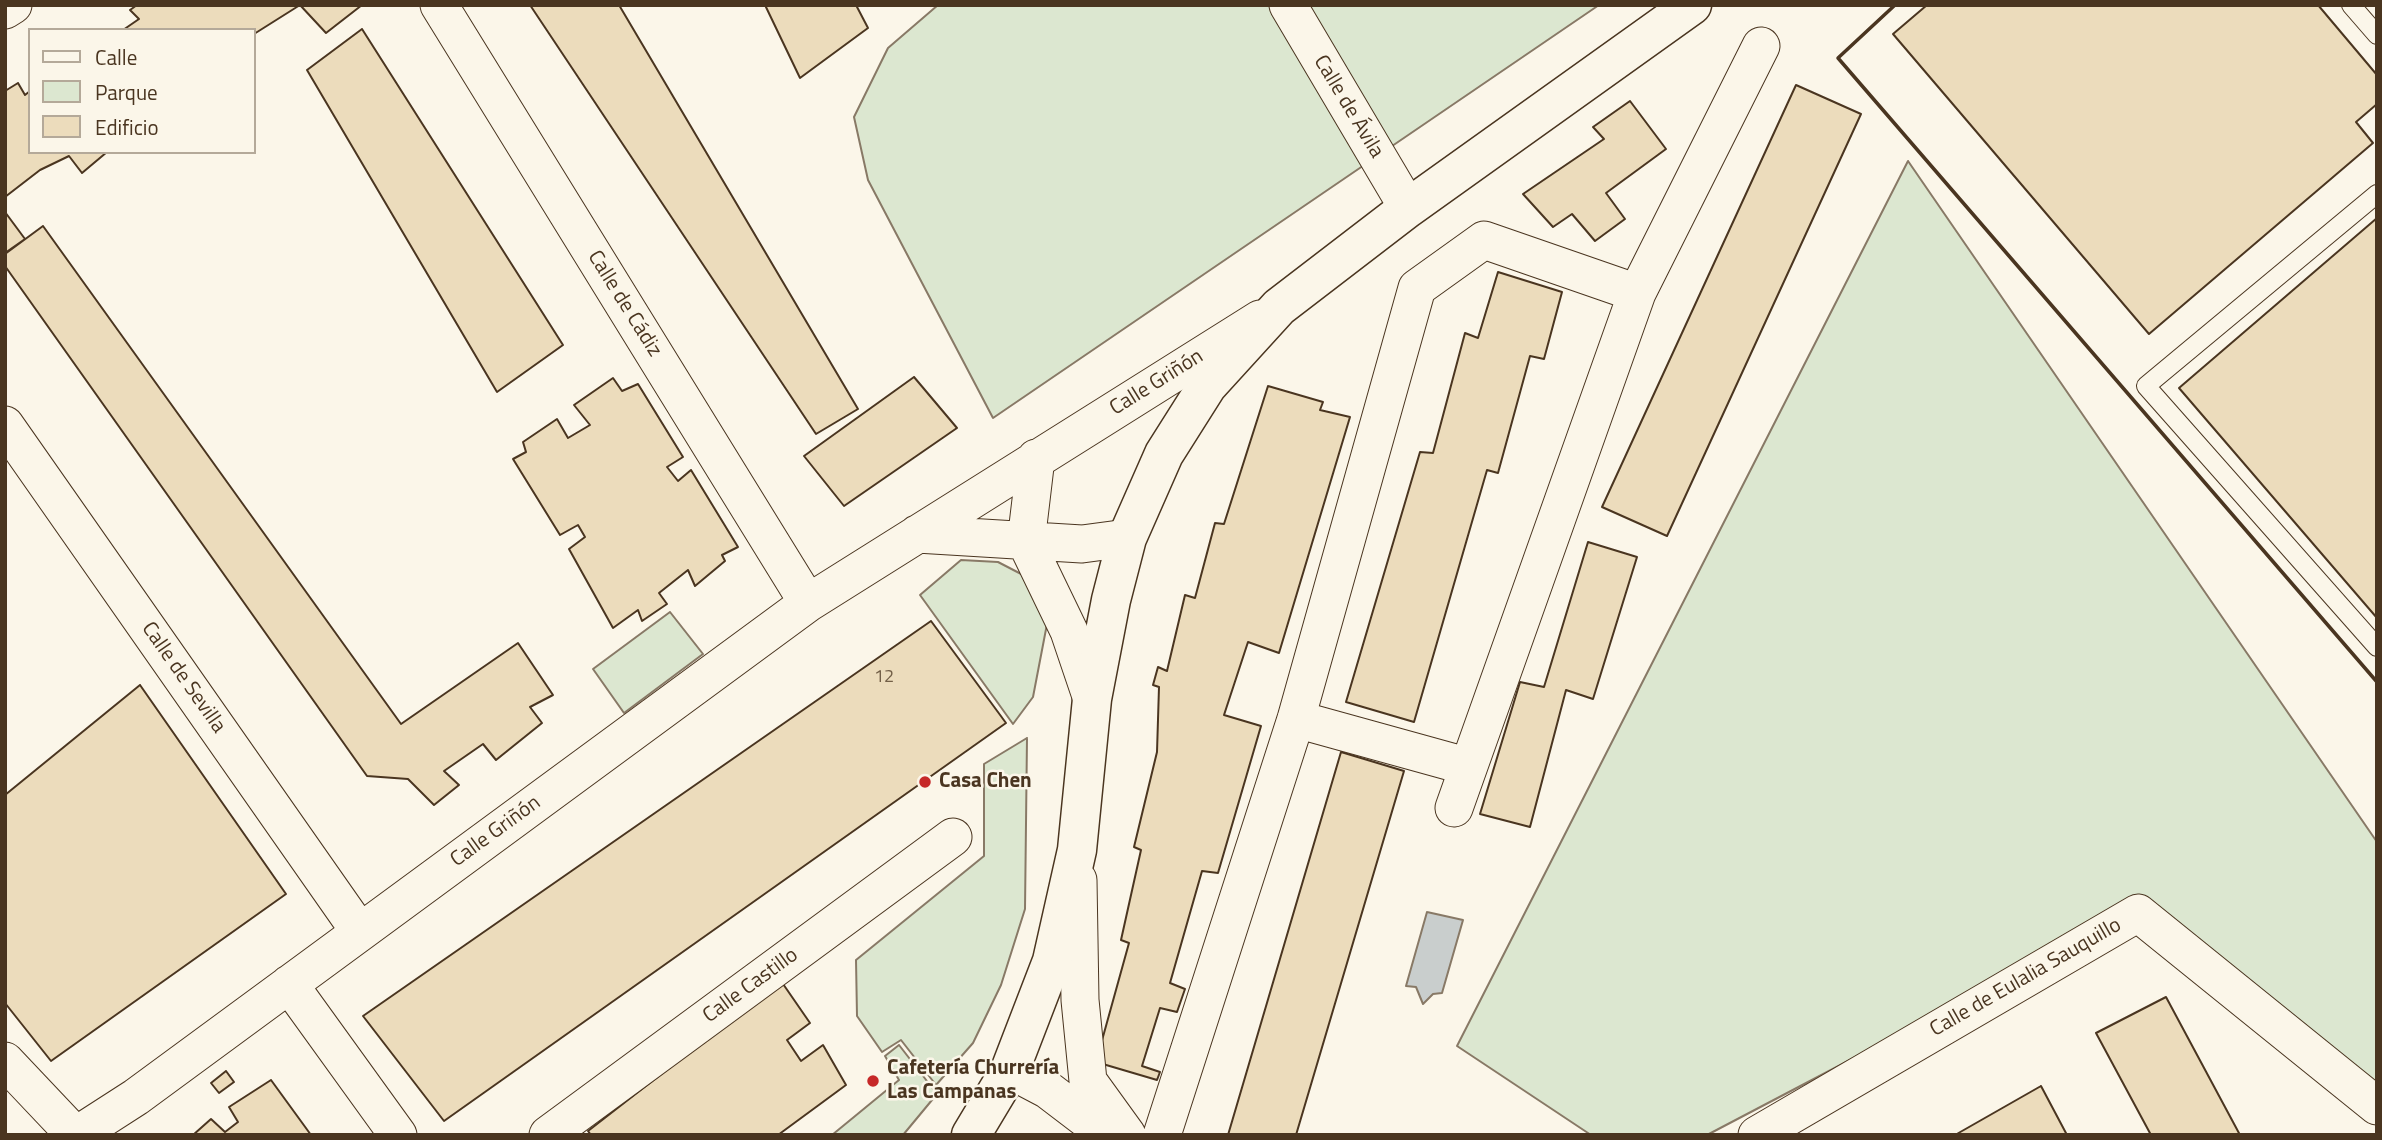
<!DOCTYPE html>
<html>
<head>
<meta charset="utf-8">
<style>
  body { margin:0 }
  #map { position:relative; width:2382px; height:1140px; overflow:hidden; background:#fbf6e9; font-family:"Titillium Web",sans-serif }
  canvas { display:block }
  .frame { position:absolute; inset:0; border:7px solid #4a3520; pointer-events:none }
  .legend { position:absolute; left:28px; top:28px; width:228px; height:126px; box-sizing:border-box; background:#fbf6e9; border:2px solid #b4a999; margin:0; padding:9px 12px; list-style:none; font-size:21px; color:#4a3520 }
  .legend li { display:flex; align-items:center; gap:14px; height:35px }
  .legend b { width:35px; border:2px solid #b4a999 }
</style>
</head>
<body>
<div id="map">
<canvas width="2382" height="1140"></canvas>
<div class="frame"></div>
<ul class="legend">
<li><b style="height:9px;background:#fbf6e9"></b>Calle</li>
<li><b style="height:19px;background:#dce7d0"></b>Parque</li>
<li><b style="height:19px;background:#ecdcbc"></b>Edificio</li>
</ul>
</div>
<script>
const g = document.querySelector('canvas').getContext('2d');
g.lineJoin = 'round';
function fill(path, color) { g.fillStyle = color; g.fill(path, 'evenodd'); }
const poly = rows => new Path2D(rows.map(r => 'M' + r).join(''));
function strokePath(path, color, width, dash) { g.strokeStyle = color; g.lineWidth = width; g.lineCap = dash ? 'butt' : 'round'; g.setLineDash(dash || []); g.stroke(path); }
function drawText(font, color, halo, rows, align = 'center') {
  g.font = font + ' "Titillium Web",sans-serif'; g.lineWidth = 5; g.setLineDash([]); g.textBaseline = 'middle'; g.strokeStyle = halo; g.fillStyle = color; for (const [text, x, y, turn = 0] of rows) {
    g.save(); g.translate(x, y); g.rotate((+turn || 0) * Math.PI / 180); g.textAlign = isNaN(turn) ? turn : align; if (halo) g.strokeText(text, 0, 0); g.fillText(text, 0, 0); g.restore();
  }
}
const green = poly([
  [938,5,1599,5,993,418,868,180,854,117,888,48,938,5],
  [1908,161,2377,842,2377,1087,2151,902,1707,1135,1591,1135,1457,1046,1908,161],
  [961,560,998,562,1025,576,1047,624,1033,697,1013,724,920,595,961,560],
  [670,612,703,654,624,713,593,669,670,612],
  [1027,738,1025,909,1001,985,973,1043,936,1085,901,1040,882,1052,857,1016,856,960,984,856,984,764,1027,738],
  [899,1045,937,1094,903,1135,832,1135,899,1080,885,1056,899,1045]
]);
fill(green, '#dce7d0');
strokePath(green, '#887966', 2);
const water = poly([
  [1427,912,1463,920,1442,993,1433,994,1423,1004,1416,987,1406,986,1427,912]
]);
fill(water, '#c9cecd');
strokePath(water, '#887966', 2);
const building = poly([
  [137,5,300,5,254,34,254,30,123,30,139,19,130,10,137,5],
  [300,5,362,5,326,33,300,5],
  [530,5,619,5,858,409,816,434,530,5],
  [765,5,856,5,868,28,800,78,765,5],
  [1927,5,2318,5,2377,75,2377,104,2356,122,2373,143,2149,334,1893,34,1927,5],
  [362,29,563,345,497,392,307,70,362,29],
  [18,83,25,95,30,91,30,152,107,152,82,173,69,156,40,170,5,197,5,91,18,83],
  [1796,85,1861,114,1667,536,1602,507,1796,85],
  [1630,101,1666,149,1606,193,1625,219,1595,241,1572,214,1553,227,1523,194,1604,139,1593,127,1630,101],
  [5,212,25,239,5,253,5,212],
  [2377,218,2377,618,2179,388,2377,218],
  [43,226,401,724,518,643,553,695,530,707,542,723,496,760,483,744,444,771,459,785,434,805,408,779,367,776,5,266,5,254,43,226],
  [1498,272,1562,292,1544,359,1530,356,1498,473,1487,470,1414,722,1346,702,1420,452,1433,453,1465,333,1478,338,1498,272],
  [914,377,957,428,844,506,804,456,914,377],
  [613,378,622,391,638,384,683,457,667,467,678,481,691,470,738,547,722,555,725,561,695,586,688,570,659,593,667,604,642,621,638,610,613,628,569,549,585,537,578,525,560,535,513,459,526,452,523,442,557,419,568,438,590,425,574,405,613,378],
  [1268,386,1323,402,1320,410,1350,417,1279,653,1248,642,1224,715,1261,726,1218,873,1202,871,1170,983,1185,989,1177,1012,1160,1008,1142,1066,1160,1072,1157,1080,1096,1062,1129,943,1121,940,1141,850,1134,847,1157,752,1159,687,1153,685,1158,667,1167,671,1185,595,1195,598,1215,523,1224,524,1268,386],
  [1588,542,1637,557,1593,699,1566,690,1530,827,1480,814,1520,682,1544,687,1588,542],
  [931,621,1006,723,444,1121,363,1016,931,621],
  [140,685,286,894,51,1061,5,1003,5,795,140,685],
  [1341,752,1404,771,1296,1135,1228,1135,1341,752],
  [781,981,810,1023,787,1040,801,1061,823,1045,846,1085,778,1135,591,1135,588,1131,781,981],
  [2166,997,2240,1135,2151,1135,2096,1033,2166,997],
  [226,1071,234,1082,219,1093,211,1083,226,1071],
  [271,1080,311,1135,193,1135,211,1119,225,1132,238,1122,229,1107,271,1080],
  [2041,1086,2067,1135,1955,1135,2041,1086]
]);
fill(building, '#ecdcbc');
strokePath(building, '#4a3520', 2);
const lane = poly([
  [2351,5,2377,35],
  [2377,194,2146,386,2377,647]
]);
const street = poly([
  [439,5,808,603],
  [1288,5,1408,208],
  [5,10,13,5],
  [5,425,360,932],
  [1036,458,1026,542,1069,631,1092,699],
  [917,534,1082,544,1127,538],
  [1296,719,1466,766],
  [1454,808,1637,293,1761,46],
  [1078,880,1080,1000,1088,1081,1127,1135],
  [289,984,398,1135],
  [5,1061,75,1135],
  [1010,1070,1048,1090,1107,1135],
  [77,1135,136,1097,808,603,1260,319],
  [548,1135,953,837],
  [1162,1135,1296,719,1417,288,1484,240,1637,293],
  [1757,1135,2138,913,2377,1106]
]);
const primary = poly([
  [971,1135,1010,1070,1052,961,1077,850,1092,699,1111,600,1127,538,1164,454,1207,386,1279,307,1408,208,1692,5]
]);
strokePath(lane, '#4a3520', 20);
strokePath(street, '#4a3520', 39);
strokePath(primary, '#4a3520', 41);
strokePath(lane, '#fbf6e9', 18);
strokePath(street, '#fbf6e9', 37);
strokePath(primary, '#fbf6e9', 38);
strokePath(poly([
  [1895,5,1838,58,2377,682]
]), '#4a3520', 3.5);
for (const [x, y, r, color] of [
  [925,782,7,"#c62828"],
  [873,1081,7,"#c62828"]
]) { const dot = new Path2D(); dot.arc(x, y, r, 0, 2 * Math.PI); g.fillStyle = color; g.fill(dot); strokePath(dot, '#fbf6e9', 2.5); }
drawText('18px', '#725f47', null, [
  ["12",884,678]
]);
drawText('21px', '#4a3520', '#fbf6e9', [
  ["Calle de Ávila",1348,107,59],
  ["Calle de Cádiz",624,304,58],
  ["Calle Griñón",1157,383,-32],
  ["Calle de Sevilla",183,678,55],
  ["Calle Griñón",496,832,-36],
  ["Calle de Eulalia Sauquillo",2026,978,-30],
  ["Calle Castillo",751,986,-36]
]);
drawText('bold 21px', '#4a3520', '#fbf6e9', [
  ["Casa Chen",939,782],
  ["Cafetería Churrería",887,1069],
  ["Las Campanas",887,1093]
], 'left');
</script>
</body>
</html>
